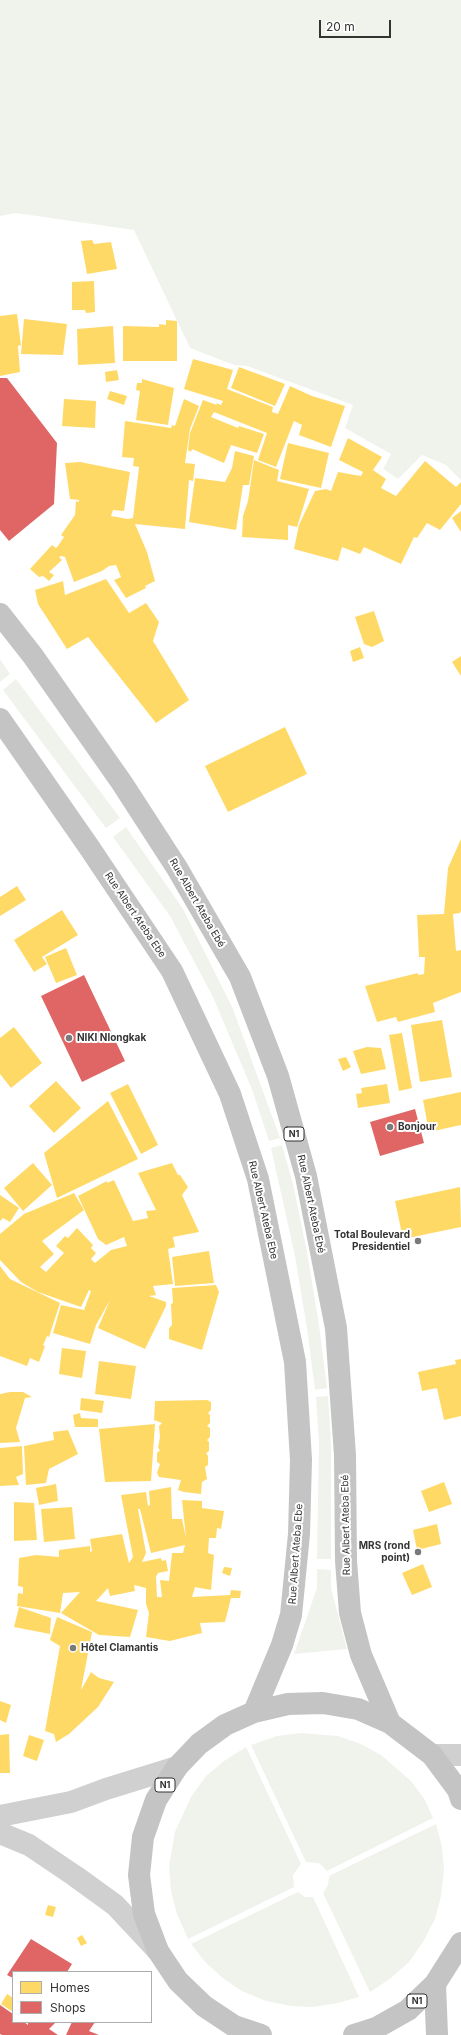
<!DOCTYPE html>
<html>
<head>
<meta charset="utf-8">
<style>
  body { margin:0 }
  #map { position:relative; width:461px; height:2035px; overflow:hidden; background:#fff; font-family:Inter,sans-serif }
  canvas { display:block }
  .legend { position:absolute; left:12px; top:1971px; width:140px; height:52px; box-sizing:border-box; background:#fff; border:1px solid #adadad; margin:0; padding:5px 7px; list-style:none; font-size:12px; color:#333 }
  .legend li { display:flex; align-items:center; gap:8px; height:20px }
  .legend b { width:20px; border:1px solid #adadad }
  .scale { position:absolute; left:319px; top:20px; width:72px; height:18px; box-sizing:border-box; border:2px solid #333; border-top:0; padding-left:5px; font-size:12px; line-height:14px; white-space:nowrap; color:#333; -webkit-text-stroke:3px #fff; paint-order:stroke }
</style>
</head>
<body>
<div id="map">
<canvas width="461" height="2035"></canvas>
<ul class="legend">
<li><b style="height:11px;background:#ffd966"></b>Homes</li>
<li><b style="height:11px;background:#e06666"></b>Shops</li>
</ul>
<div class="scale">20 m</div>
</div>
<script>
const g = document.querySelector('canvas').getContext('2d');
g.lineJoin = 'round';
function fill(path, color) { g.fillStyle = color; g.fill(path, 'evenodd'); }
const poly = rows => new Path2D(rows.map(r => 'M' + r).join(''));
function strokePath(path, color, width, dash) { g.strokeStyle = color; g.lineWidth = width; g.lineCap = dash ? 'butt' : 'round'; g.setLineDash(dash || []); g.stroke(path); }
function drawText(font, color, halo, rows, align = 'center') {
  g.font = font + ' Inter,sans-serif'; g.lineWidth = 4; g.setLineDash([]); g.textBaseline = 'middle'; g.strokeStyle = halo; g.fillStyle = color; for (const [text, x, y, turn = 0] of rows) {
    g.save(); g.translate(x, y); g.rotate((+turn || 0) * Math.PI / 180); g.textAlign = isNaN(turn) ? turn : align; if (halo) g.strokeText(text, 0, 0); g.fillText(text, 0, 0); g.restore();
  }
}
fill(poly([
  [0,0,461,0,461,480,446,465,422,455,398,479,383,469,391,454,345,428,353,405,247,366,234,365,190,348,134,230,16,213,0,216],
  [0,659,10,674,0,682],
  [16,679,120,818,106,828,3,690],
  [126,827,183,909,233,1009,280,1138,269,1141,253,1092,213,997,170,916,113,837],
  [282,1145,293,1184,307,1252,319,1325,327,1388,315,1390,307,1328,295,1256,271,1148],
  [328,1396,331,1443,331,1559,317,1559,319,1443,316,1397],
  [317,1569,331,1570,331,1588,347,1649,294,1654,317,1588],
  [301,1733,338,1736,361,1744,381,1755,411,1781,425,1800,433,1818,327,1871,319,1863,306,1862,251,1745,277,1736],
  [246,1747,301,1864,293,1875,294,1887,188,1939,177,1914,171,1891,169,1866,175,1832,191,1797,206,1776,224,1761],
  [436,1824,442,1847,444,1870,441,1896,435,1919,423,1942,409,1962,391,1978,370,1992,323,1893,328,1885,329,1876],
  [298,1892,305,1897,313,1897,359,1997,338,2003,313,2007,291,2006,266,2001,242,1991,224,1979,206,1963,191,1944]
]), '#f0f3ec');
fill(poly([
  [92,240,94,244,111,242,117,269,87,274,81,241],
  [94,281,95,312,86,313,85,310,72,310,72,282],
  [17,314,21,345,18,346,20,372,0,376,0,316],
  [24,319,67,324,63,355,21,354],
  [166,320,177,321,177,361,123,361,123,326,159,327,159,324,166,325],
  [113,326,115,363,78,365,77,329],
  [193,359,233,370,227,389,273,407,272,412,278,414,290,386,312,396,345,406,331,447,299,435,302,425,294,421,276,467,258,460,267,433,214,412,211,417,238,428,239,426,264,434,257,453,231,445,224,463,192,449,191,452,188,450,190,433,203,400,217,405,216,403,221,405,223,401,184,389],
  [239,367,285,384,275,406,231,388],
  [117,370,119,380,106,382,105,372],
  [142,379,174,388,168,425,136,420,140,391,136,390,137,383,142,383],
  [110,391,127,396,124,405,107,399],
  [64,399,96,401,95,428,62,426],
  [184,399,199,406,190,429,185,463,195,464,193,481,189,480,185,529,135,524,147,552,155,581,145,586,146,588,126,598,114,580,121,577,116,565,109,566,102,571,74,582,65,557,61,556,59,557,62,560,49,572,54,575,49,581,43,576,39,577,30,569,52,545,56,548,58,546,64,537,61,535,75,515,76,501,79,502,79,500,70,499,65,463,80,462,130,472,124,511,113,510,111,516,128,519,133,518,139,467,133,466,134,458,122,457,125,421,171,428,172,425,175,426],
  [348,438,382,457,373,470,386,479,381,488,396,496,425,461,456,487,461,482,461,504,440,530,427,523,417,538,414,537,401,564,364,547,360,554,342,547,338,561,294,549,299,525,315,491,326,489,331,491,338,472,361,476,363,472,339,460],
  [288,443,329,453,321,488,280,479],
  [235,451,254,456,249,485,243,485,236,530,189,522,195,478,225,482,232,468],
  [254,460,279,470,277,481,309,489,297,527,288,525,288,540,242,537,243,516,248,501],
  [461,511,461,532,452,518],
  [106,579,129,613,146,603,159,622,153,641,189,700,156,723,88,637,67,649,38,604,35,590,63,581,65,595],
  [374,611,384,641,372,647,364,644,355,617],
  [360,647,364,658,353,662,350,651],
  [461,656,461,676,452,662],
  [285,727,307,774,228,812,205,766],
  [461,839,461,911,460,913,453,914,456,951,461,950,461,992,433,1003,435,1012,398,1022,396,1017,377,1022,365,986,418,973,418,975,424,974,425,957,419,957,417,915,444,914,448,868],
  [17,886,26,900,0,916,0,897],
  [62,910,78,935,42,957,47,964,34,972,14,940],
  [66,948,77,975,56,983,45,957],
  [442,1020,452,1077,420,1082,411,1025],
  [14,1027,42,1063,11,1088,0,1074,0,1038],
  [402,1033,412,1088,399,1091,389,1035],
  [367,1047,381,1048,386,1069,361,1074,353,1051],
  [346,1057,351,1067,343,1071,338,1059],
  [56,1081,81,1108,54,1133,29,1106],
  [128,1084,158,1145,141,1154,110,1093],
  [387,1084,390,1103,358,1108,356,1094,362,1093,361,1088],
  [461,1092,461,1125,429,1132,423,1100],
  [108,1101,138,1159,57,1198,44,1153],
  [33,1163,52,1185,23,1211,4,1188],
  [172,1163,178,1175,180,1175,188,1187,182,1195,199,1232,173,1237,175,1247,168,1249,173,1284,153,1286,156,1295,149,1296,166,1302,166,1306,145,1349,98,1328,110,1300,96,1325,90,1344,53,1333,61,1305,84,1310,91,1291,89,1290,81,1307,38,1292,21,1282,0,1260,0,1234,24,1214,74,1193,84,1210,42,1241,54,1254,40,1267,46,1272,64,1253,56,1246,65,1236,68,1238,77,1228,93,1245,91,1248,96,1253,91,1259,95,1263,111,1250,127,1246,124,1237,106,1245,98,1239,78,1196,107,1181,107,1183,114,1180,133,1221,148,1218,146,1211,156,1210,138,1173],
  [460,1187,461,1227,403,1239,395,1201],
  [0,1195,19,1208,10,1222,3,1218,0,1221],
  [209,1251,214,1283,175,1286,172,1257],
  [0,1266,10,1279,60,1303,49,1337,47,1336,43,1345,45,1346,39,1362,30,1358,27,1366,0,1356],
  [216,1285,219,1292,202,1350,169,1339,169,1328,172,1325,171,1304,173,1303,172,1288],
  [62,1348,86,1351,82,1378,59,1374],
  [461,1359,461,1416,444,1420,437,1388,422,1391,418,1372,456,1364,455,1360],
  [99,1361,136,1366,131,1399,95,1394],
  [10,1392,23,1392,32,1397,25,1398,16,1428,20,1442,0,1443,0,1394],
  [81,1398,104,1401,102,1413,80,1410],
  [207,1400,211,1402,211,1410,208,1413,210,1415,210,1423,207,1426,210,1428,210,1437,207,1440,209,1442,209,1451,206,1453,208,1456,208,1465,205,1467,207,1479,202,1482,201,1494,184,1492,178,1490,181,1480,159,1477,157,1473,160,1464,157,1462,157,1453,160,1450,158,1448,160,1437,159,1426,162,1423,154,1420,155,1401],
  [80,1413,81,1418,98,1419,98,1427,75,1427,73,1415],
  [155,1424,151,1481,105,1482,99,1429],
  [68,1430,78,1454,49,1469,46,1483,26,1485,24,1446,54,1440,53,1432],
  [22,1446,23,1474,16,1477,19,1485,0,1486,0,1448],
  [444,1482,452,1504,429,1512,421,1491],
  [56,1484,58,1501,39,1505,36,1488],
  [171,1487,172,1519,182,1519,186,1538,182,1500,202,1501,202,1508,224,1511,221,1529,217,1528,216,1538,209,1538,208,1553,214,1555,211,1590,195,1587,192,1597,230,1595,231,1590,241,1591,240,1598,231,1598,225,1622,200,1623,202,1633,170,1641,146,1637,149,1613,146,1604,146,1588,134,1585,135,1591,110,1596,108,1588,96,1601,138,1610,130,1637,99,1635,61,1613,80,1592,63,1593,60,1613,17,1606,18,1593,23,1594,23,1587,18,1586,19,1558,36,1555,59,1557,59,1550,90,1546,90,1552,92,1551,90,1539,122,1534,129,1563,133,1557,121,1495,146,1492,148,1506,150,1505,149,1491],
  [138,1509,140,1509,151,1553,185,1545,183,1553,172,1553,169,1581,160,1580,162,1597,157,1597,156,1577,158,1573,168,1571,166,1560,162,1561,161,1558,142,1562,146,1553],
  [14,1502,34,1503,37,1540,14,1541],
  [72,1507,75,1539,44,1542,41,1509],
  [437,1524,441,1544,417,1550,413,1530],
  [423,1564,432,1587,412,1595,402,1573],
  [224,1567,232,1568,230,1576,222,1573],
  [19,1607,51,1618,50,1634,14,1627],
  [57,1617,92,1632,81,1690,91,1672,99,1678,114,1682,98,1707,69,1734,56,1742,54,1734,45,1731,60,1646,50,1640],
  [0,1701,11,1705,6,1723,0,1720],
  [9,1734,10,1773,0,1773,0,1735],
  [29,1735,44,1740,37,1761,23,1756],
  [48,1905,56,1907,53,1917,45,1915],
  [82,1935,87,1943,81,1946,77,1938],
  [7,1994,13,1998,13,2012,1,2004]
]), '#ffd966');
fill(poly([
  [0,378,7,378,57,443,54,504,9,541,0,530],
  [84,975,125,1061,82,1082,41,996],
  [415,1109,424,1143,380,1156,370,1122],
  [31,1939,72,1964,67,1972,13,1972,13,1978,7,1975],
  [0,2005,13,2014,13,2022,24,2022,28,2025,28,2022,56,2022,49,2029,58,2035,2,2035,0,2034],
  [72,2022,95,2022,89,2031,99,2035,66,2035]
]), '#e06666');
strokePath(poly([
  [432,1755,461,1755],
  [0,1816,71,1802,106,1789,177,1767],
  [0,1833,29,1845,75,1876,115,1905,158,1951]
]), '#d0d0d0', 22);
strokePath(poly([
  [0,614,33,656,122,783,177,868,240,977,278,1076,306,1176,336,1328,345,1455,346,1561,350,1613,361,1655,390,1723],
  [0,719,89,847,172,971,230,1094,258,1179,295,1362,301,1460,299,1534,291,1615,282,1645,254,1712],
  [435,1984,437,2035],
  [261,2035,234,2026,204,2006,178,1981,158,1951,144,1914,139,1875,143,1837,156,1800,177,1767,199,1744,225,1725,254,1712,288,1704,323,1703,358,1709,390,1723,432,1755,458,1790,461,1799],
  [354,2035,376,2028,408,2010,435,1984,461,1943]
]), '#c4c4c4', 22);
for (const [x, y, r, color] of [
  [69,1038,4,"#7a7a7a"],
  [390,1127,4,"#7a7a7a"],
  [418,1241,4,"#7a7a7a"],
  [418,1552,4,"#7a7a7a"],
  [73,1648,4,"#7a7a7a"]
]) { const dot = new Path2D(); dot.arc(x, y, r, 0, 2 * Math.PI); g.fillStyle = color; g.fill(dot); strokePath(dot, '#fff', 1.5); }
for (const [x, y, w] of [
  [294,1134,20],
  [165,1785,20],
  [417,2001,20]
]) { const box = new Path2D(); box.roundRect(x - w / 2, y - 7, w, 14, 3); g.fillStyle = '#fff'; g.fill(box); strokePath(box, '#333', 1); }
drawText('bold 9px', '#333', null, [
  ["N1",294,1134],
  ["N1",165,1785],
  ["N1",417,2001]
]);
drawText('10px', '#333', '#fff', [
  ["Rue Albert Ateba Ebé",197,903,60],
  ["Rue Albert Ateba Ebe",135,915,56],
  ["Rue Albert Ateba Ebé",311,1204,78],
  ["Rue Albert Ateba Ebe",263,1210,77],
  ["Rue Albert Ateba Ebé",346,1525,-91],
  ["Rue Albert Ateba Ebe",296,1554,-86]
]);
drawText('bold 10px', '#333', '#fff', [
  ["NIKI Nlongkak",77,1038],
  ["Bonjour",398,1127],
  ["Total Boulevard",410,1235,"right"],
  ["Presidentiel",410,1247,"right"],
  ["MRS (rond",410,1546,"right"],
  ["point)",410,1558,"right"],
  ["Hôtel Clamantis",81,1648]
], 'left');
</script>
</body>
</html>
